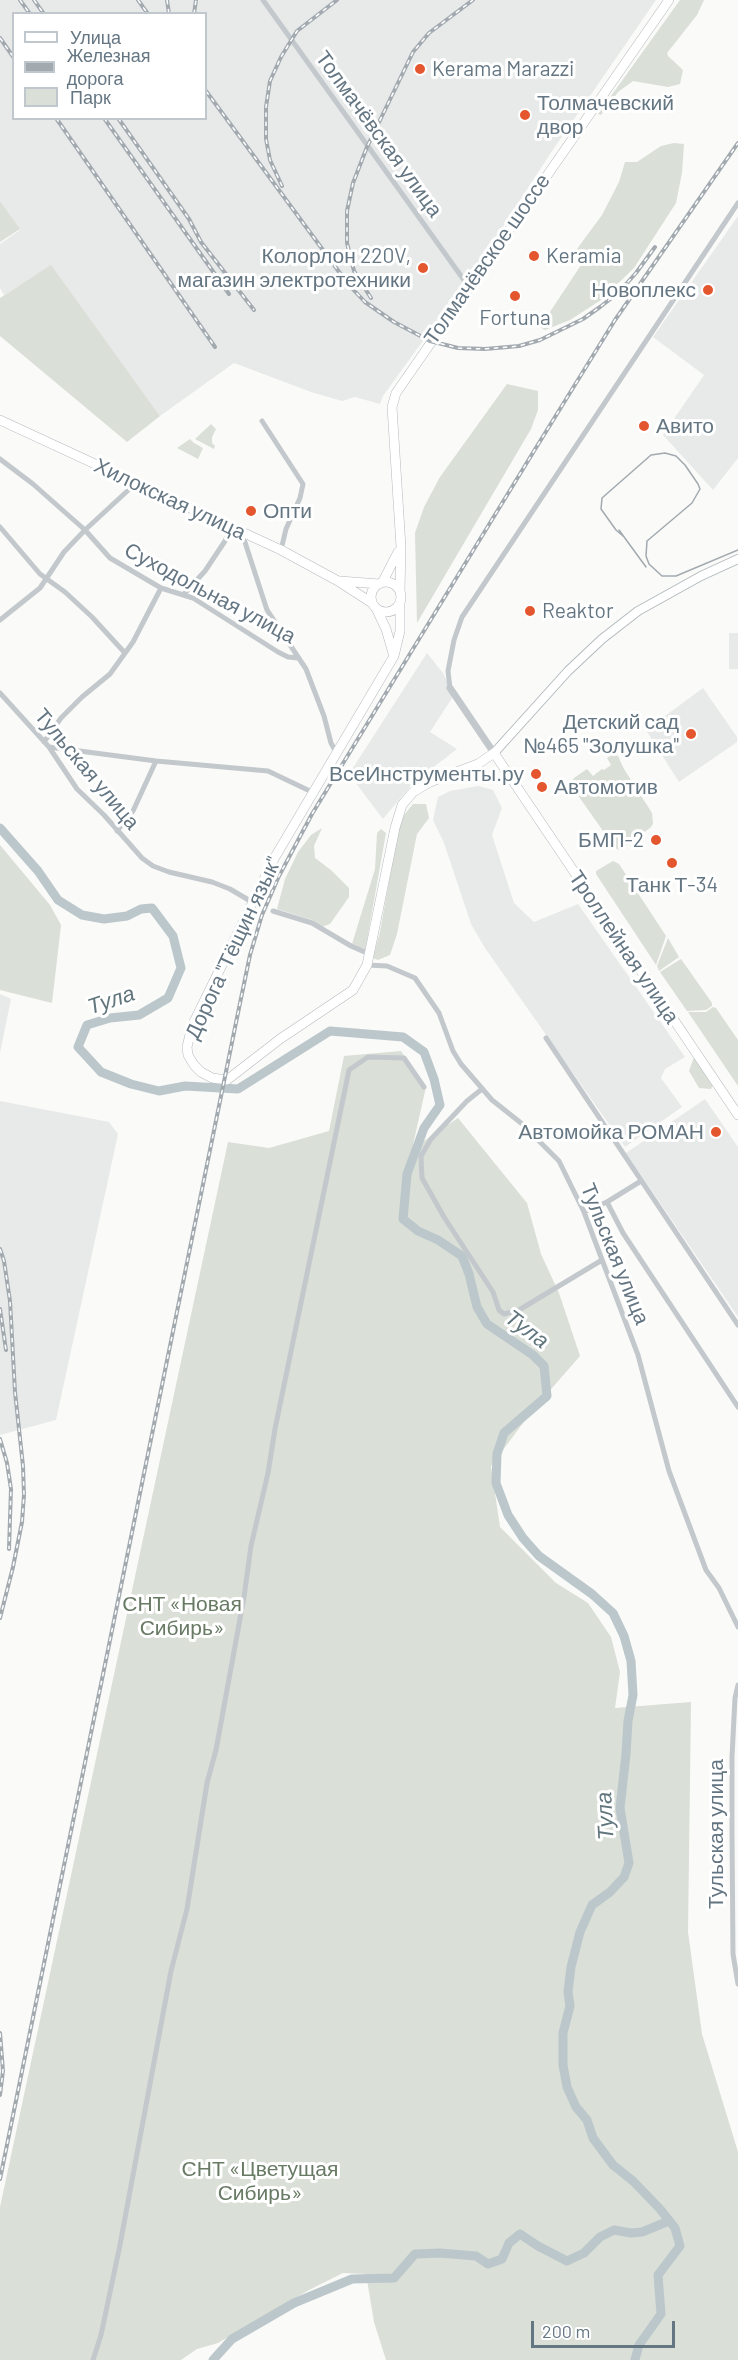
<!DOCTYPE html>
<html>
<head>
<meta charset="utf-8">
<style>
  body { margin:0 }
  #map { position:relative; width:738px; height:2360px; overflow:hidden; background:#fafaf8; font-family:Barlow,sans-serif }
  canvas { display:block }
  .legend { position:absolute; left:12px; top:12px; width:195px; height:108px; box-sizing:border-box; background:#fff; border:2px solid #c1c8cd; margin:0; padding:8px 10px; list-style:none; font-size:18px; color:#657683 }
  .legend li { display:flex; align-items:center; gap:12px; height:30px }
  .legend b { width:30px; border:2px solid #c1c8cd }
  .scale { position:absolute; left:531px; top:2321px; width:144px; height:27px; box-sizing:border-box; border:3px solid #657683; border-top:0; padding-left:8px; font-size:18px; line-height:21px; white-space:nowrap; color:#657683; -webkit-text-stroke:4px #fff; paint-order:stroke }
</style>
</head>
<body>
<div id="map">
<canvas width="738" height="2360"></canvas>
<ul class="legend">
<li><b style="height:8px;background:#fff"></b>Улица</li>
<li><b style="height:8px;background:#a2aab0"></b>Железная дорога</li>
<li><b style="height:16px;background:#dadfd7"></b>Парк</li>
</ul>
<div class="scale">200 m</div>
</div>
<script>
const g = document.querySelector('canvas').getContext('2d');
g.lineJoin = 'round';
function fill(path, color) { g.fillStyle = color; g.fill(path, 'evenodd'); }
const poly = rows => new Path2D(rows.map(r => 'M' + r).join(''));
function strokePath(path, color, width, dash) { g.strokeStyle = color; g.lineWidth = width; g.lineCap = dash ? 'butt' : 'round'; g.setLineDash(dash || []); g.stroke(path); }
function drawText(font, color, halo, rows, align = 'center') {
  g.font = font + ' Barlow,sans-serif'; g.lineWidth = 6; g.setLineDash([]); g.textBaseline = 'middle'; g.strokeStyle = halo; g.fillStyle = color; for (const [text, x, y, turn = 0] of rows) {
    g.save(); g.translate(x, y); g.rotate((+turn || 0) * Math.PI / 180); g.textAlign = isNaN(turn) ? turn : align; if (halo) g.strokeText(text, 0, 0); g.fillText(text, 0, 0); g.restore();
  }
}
fill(poly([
  [0,0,656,0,550,154,480,262,383,396,380,404,355,397,342,401,311,392,234,363,160,416,51,266,4,295,0,288,0,244,20,230,0,201],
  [14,14,206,14,206,118,14,118],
  [738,216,738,458,713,490,663,435,704,375,653,337],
  [729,633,738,633,738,669,729,669],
  [427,653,443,673,454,695,430,732,457,749,413,783,383,819,349,774],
  [703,688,737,737,737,742,679,782,646,730],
  [478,786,493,790,502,808,492,835,514,903,534,922,578,904,685,1057,665,1069,661,1078,682,1107,625,1147,485,948,471,924,444,843,433,820,438,797,450,791],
  [0,994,11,999,0,1053],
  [705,1099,738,1147,738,1317,626,1153],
  [0,1101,109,1122,118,1134,56,1420,0,1435]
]), '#e8e9e9');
fill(poly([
  [680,0,704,0,697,15,667,53,668,56,683,70,680,84,668,87,633,81,618,92,601,115,598,114],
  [674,143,684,144,682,173,676,203,634,268,601,300,570,320,545,330,540,327,583,262,574,253,602,215,619,182,625,162,637,162,661,146],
  [0,201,20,229,0,242],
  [51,265,160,416,127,442,0,336,0,298],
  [507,384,538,391,538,410,531,429,417,623,415,533,424,507,440,477],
  [211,424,216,429,212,437,212,443,215,446,214,449,195,439],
  [190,439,194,443,203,448,198,459,177,448],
  [613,754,618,756,624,769,652,813,653,824,650,828,619,850,615,848,570,784,574,778,587,769,593,776,602,769,604,770,611,765,607,758],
  [413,804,426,804,429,818,417,834,397,934,390,955,378,960,373,958,380,932,400,820],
  [322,828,314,846,315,858,331,870,349,888,349,897,330,924,322,927,312,920,277,909,285,879,298,852,311,835],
  [381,829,386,833,365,951,352,944,375,869,377,833],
  [0,845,50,905,61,925,52,1003,0,990],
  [613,861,619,864,666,936,656,965,596,874,596,871],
  [668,938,679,957,659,971,657,966],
  [681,959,712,1003,712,1006,706,1010,687,1011,660,972],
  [713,1007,716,1008,738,1040,738,1086,688,1012,706,1012],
  [401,1051,426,1087,412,1149,458,1118,527,1203,541,1254,559,1293,580,1356,532,1411,491,1466,500,1527,556,1583,588,1603,611,1637,620,1672,615,1708,691,1702,688,1932,702,2034,738,2152,738,2360,386,2360,374,2322,366,2274,343,2273,309,2290,218,2343,197,2349,181,2360,0,2360,0,2207,228,1142,269,1148,329,1131,344,1056],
  [694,1057,713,1085,711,1089,699,1088,689,1071]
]), '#dadfd7');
strokePath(poly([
  [0,828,38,871,58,900,82,915,104,919,127,916,141,909,152,908,173,936,181,968,168,998,139,1015,110,1018,87,1025,78,1047,101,1072,131,1084,159,1091,185,1086,238,1089,330,1031,403,1037,424,1052,434,1079,440,1105,424,1128,407,1174,403,1219,418,1231,438,1240,462,1256,469,1274,477,1307,487,1324,533,1355,544,1366,547,1396,504,1433,497,1454,496,1483,508,1515,523,1538,539,1556,592,1594,613,1613,624,1636,631,1661,633,1695,628,1721,626,1754,620,1808,629,1863,624,1877,610,1892,592,1905,580,1932,571,1967,568,1992,570,2006,563,2033,563,2065,567,2087,576,2107,587,2120,593,2138,613,2165,633,2181,660,2209,675,2228,680,2246,658,2275,661,2314,639,2345,635,2360],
  [213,2360,232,2339,294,2303,352,2279,394,2278,415,2254,440,2253,476,2256,488,2264,502,2259,509,2243,520,2234,538,2246,567,2261,584,2253,600,2237,614,2230,631,2233,642,2232,669,2221]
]), '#bbc7cb', 9);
const secondary = poly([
  [494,753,568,671,602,639,638,611,701,576,738,559]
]);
const primary = poly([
  [0,420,281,550,338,581,372,603],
  [340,581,379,584],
  '371 597a15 15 0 1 1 30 0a15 15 0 1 1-30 0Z',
  [382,583,398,552],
  [400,591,401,547,392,407,396,393,669,0],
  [400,603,400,631,394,656,275,857,192,1026,187,1047,188,1055,194,1065,201,1072,212,1078,227,1080,280,1039,353,990,367,965,395,828,402,805,413,792,430,782,478,764,494,753,738,1115],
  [376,608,386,629,393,653]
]);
strokePath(secondary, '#b3babf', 10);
strokePath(primary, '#b5babe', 10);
strokePath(poly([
  [263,0,469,287],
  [262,421,303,484,300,498,286,529,281,550],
  [0,459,33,484,85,530,110,558,161,588,193,598,278,652,288,657,298,658],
  [0,527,40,574,65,592,92,617,125,653],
  [242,533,267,610,306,669,324,716,331,743,336,752],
  [184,594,205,571,225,541,231,528],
  [0,620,40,588,64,552,85,530,136,483],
  [450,688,448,671,454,640,462,617,738,203],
  [0,693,49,747,77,789,104,815,142,858,153,866,169,872,212,882,230,889,252,902],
  [44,742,61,718,82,697,110,674,133,642,161,588],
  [49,747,156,761,268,771,312,792],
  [117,831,133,811,156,761],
  [273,911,312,923,351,946,369,954],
  [367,965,387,966,415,978,439,1013,453,1051,461,1064,492,1100,521,1123,559,1161,584,1212,638,1355,669,1471,706,1570,719,1588,738,1627],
  [546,1038,738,1325],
  [482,1089,467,1101,431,1139,421,1156,422,1178,444,1217,493,1292,499,1310,504,1314,519,1310,602,1260],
  [607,1202,623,1233,738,1407],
  [584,1212,607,1202,641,1181],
  [738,1685,735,1698,732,1757,732,1831,733,1954,738,1984],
  [93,2360,101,2335,120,2245,171,1971,187,1909,207,1783,216,1750,244,1597,251,1546,268,1473,275,1429,349,1070,368,1057,404,1058,424,1087]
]), '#c3c8cc', 5);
strokePath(poly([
  [450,688,494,753]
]), '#c3c8cc', 7);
strokePath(secondary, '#fff', 8);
strokePath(primary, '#fff', 9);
strokePath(poly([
  [619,530,646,567],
  [623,536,616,530,601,509,602,498,651,455,665,453,676,456,685,465,698,484,700,489,692,503,647,541,646,556,649,564,662,576,676,576,738,550]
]), '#a2aab0', 1.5);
const rail = poly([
  [20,0,30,14],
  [34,0,44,14],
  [138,0,148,14],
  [167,0,169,14],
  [194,14,196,0],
  [0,38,14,58],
  [206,91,348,284,365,302,394,322,430,341,458,348,485,349,519,346,540,340,583,319,600,307,618,293,636,273,655,247],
  [56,118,215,347],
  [104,118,229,294],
  [118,118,189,219,201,242,254,310],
  [282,186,270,160,266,139,266,107,270,81,281,57,297,31,337,0],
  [371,298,354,271,347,243,347,211,353,183,367,147,413,52,429,33,473,0],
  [0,1249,4,1261,10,1301,15,1392,23,1466,24,1495,22,1522,13,1567,0,1618],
  [0,1309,6,1350],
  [0,1439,7,1463,11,1489,9,1549],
  [0,2033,3,2071,0,2095],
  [0,2179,239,1008,250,955,262,915,279,876,312,814,534,451,615,320,738,143]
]);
strokePath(rail, '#a2aab0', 4);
strokePath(rail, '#fff', 1.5, [4.5]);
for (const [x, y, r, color] of [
  [420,69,6,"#e4572e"],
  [525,115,6,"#e4572e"],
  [534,256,6,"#e4572e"],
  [423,268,6,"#e4572e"],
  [708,290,6,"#e4572e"],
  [515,296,6,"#e4572e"],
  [644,426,6,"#e4572e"],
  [251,511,6,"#e4572e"],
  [530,611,6,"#e4572e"],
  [691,734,6,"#e4572e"],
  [536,774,6,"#e4572e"],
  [542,787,6,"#e4572e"],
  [656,840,6,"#e4572e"],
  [672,863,6,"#e4572e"],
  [716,1132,6,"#e4572e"]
]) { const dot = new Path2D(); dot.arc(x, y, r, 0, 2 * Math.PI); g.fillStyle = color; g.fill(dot); strokePath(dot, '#fff', 2); }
drawText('21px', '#657683', '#fff', [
  ["Kerama Marazzi",432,69],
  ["Толмачевский",537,103],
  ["двор",537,127],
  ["Колорлон 220V,",411,256,"right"],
  ["магазин электротехники",411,280,"right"],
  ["Keramia",546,256],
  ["Новоплекс",696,290,"right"],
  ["Fortuna",515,318,"center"],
  ["Авито",656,426],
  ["Опти",263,511],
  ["Reaktor",542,611],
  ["Детский сад",679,722,"right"],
  ["№465 \"Золушка\"",679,746,"right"],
  ["ВсеИнструменты.ру",524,774,"right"],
  ["Автомотив",554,787],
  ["БМП-2",644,840,"right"],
  ["Танк Т-34",672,885,"center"],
  ["Автомойка РОМАН",704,1132,"right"]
], 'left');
drawText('21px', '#657683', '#fff', [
  ["Толмачёвская улица",379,134,54],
  ["Толмачёвское шоссе",487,259,-55],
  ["Хилокская улица",170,499,25],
  ["Суходольная улица",210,593,28],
  ["Тульская улица",87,769,50],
  ["Троллейная улица",624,947,56],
  ["Дорога \"Тёщин язык\"",233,948,-65],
  ["Тульская улица",615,1254,68],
  ["Тульская улица",716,1834,-90]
]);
drawText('21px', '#687a64', '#fff', [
  ["СНТ «Новая",182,1604],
  ["Сибирь»",182,1628],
  ["СНТ «Цветущая",260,2169],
  ["Сибирь»",260,2193]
]);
drawText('italic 22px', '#60757c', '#fff', [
  ["Тула",111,1000,-18],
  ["Тула",527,1329,37],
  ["Тула",605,1816,-93]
]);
</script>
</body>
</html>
